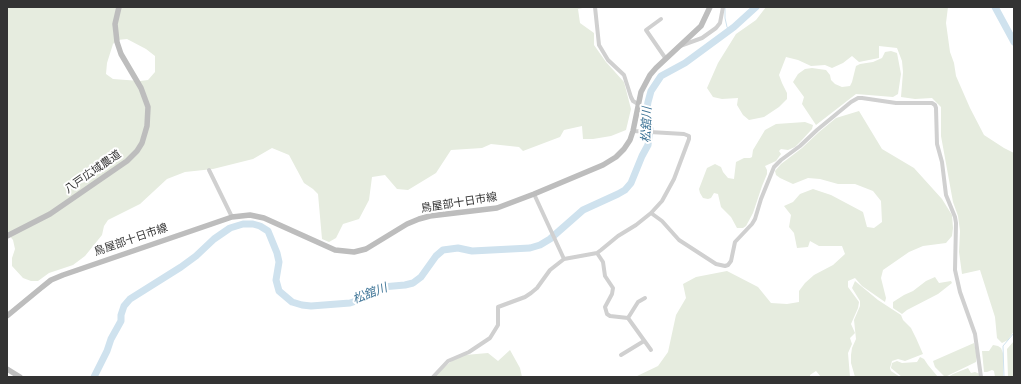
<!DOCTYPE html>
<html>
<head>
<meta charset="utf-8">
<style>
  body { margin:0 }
  #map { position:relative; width:1021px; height:384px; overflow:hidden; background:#fff; font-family:Manrope,sans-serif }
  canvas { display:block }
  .frame { position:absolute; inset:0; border:8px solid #333; pointer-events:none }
</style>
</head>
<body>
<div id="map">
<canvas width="1021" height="384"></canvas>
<div class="frame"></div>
</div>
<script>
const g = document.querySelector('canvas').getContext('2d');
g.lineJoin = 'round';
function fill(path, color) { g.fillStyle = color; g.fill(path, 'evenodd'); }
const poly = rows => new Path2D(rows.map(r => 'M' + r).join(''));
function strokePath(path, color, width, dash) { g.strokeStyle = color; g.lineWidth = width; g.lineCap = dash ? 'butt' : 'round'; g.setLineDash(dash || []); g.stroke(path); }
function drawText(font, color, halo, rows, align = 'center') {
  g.font = font + ' Manrope,"Noto Sans JP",sans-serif'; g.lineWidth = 4; g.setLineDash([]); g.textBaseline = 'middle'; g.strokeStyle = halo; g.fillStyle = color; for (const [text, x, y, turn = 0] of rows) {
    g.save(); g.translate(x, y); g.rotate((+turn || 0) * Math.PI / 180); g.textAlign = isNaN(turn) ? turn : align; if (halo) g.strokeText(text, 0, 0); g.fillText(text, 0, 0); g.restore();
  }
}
fill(poly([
  [7,7,587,7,578,9,580,23,594,33,594,45,606,62,624,82,631,109,626,130,611,136,593,139,583,139,582,126,564,130,560,137,523,151,519,147,491,144,482,148,451,150,436,173,408,190,397,189,385,175,372,177,369,200,359,219,343,224,336,238,329,242,322,239,318,194,313,189,304,183,289,155,272,148,253,159,213,169,185,172,167,179,140,204,108,220,104,226,102,235,85,256,73,265,49,273,38,281,31,281,23,278,12,266,12,258,15,249,13,240,7,233],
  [127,39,146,49,155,56,155,72,148,80,140,81,113,79,106,74,107,63,113,44,117,40],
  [766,7,948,7,946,23,950,52,954,63,956,76,970,108,984,135,1004,148,1014,153,1014,331,1008,340,1002,343,997,338,995,317,980,270,962,274,959,252,960,231,958,216,953,202,941,136,941,107,932,98,915,99,901,97,903,72,902,61,897,48,879,46,879,58,859,62,852,56,843,63,832,68,825,65,811,66,798,60,786,57,779,75,782,83,787,93,787,99,779,107,764,117,749,120,743,115,737,105,738,98,722,99,713,97,707,88,718,63,736,34,756,20],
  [891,51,897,53,901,74,898,94,893,97,856,94,816,125,802,104,804,97,793,82,798,74,805,69,812,68,826,70,830,75,831,80,835,84,842,87,850,86,852,82,856,66,860,64,873,62,882,58,885,52],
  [859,111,882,149,914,168,942,199,952,215,953,228,952,236,946,243,923,246,909,252,883,270,881,278,886,298,885,302,862,286,855,278,848,281,848,287,859,302,858,308,851,324,855,333,850,338,852,344,848,353,850,377,821,377,816,371,810,375,810,377,635,377,658,366,668,352,676,315,686,298,683,284,696,277,727,271,758,287,771,303,787,304,799,302,799,291,805,283,814,275,833,265,845,254,842,246,819,246,810,241,808,247,797,248,794,233,789,227,791,215,784,206,793,202,800,194,813,189,831,195,863,212,867,227,874,228,882,222,881,201,873,191,855,184,838,184,820,179,808,178,793,184,780,178,776,175,775,171,781,164,802,148,819,132,836,118],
  [805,122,813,125,812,129,802,140,795,147,788,150,781,149,779,151,781,154,776,161,765,166,767,170,767,174,762,186,753,213,746,226,743,228,737,228,731,217,721,207,718,194,714,193,711,198,708,199,703,198,700,193,699,189,707,168,715,164,721,167,723,172,728,178,734,179,736,162,744,158,750,158,752,157,753,150,765,130,776,124],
  [935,277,939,283,951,281,952,283,938,294,907,310,902,314,893,308,893,302,904,295,913,291,926,281],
  [855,281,878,300,901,315,903,320,911,328,916,338,923,354,905,361,898,359,892,361,890,368,891,371,900,377,855,377,851,363,851,355,852,348,856,339,854,320,860,306,860,301,852,288],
  [1014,341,1014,377,1008,377,1007,349],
  [974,343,977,356,976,362,945,377,935,367,933,361],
  [993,345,998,346,1001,348,1003,353,1003,377,995,377,994,371,992,370,987,372,984,372,982,351,989,351],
  [510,350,520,368,522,377,431,377,453,360,465,355,488,353,498,361],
  [920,357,924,359,928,365,938,377,902,377,891,368,892,363,897,361,902,363,917,362],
  [968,368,971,373,975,372,980,374,979,377,948,377,953,374]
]), '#e6ecdf');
strokePath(poly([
  [725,7,725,18,727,27,729,30],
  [1004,377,1003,346,1014,333]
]), '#cfe2ee', 1);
strokePath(poly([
  [995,7,1014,42],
  [94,377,107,351,111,339,121,321,121,315,124,306,130,299,181,267,196,256,214,239,230,228,243,224,253,224,260,226,268,231,277,253,279,262,276,280,279,291,292,302,302,305,311,306,350,303,359,300,382,287,405,285,413,283,421,277,436,256,443,250,458,248,472,251,530,248,540,245,550,239,583,210,618,194,625,190,631,183,642,156,648,145,650,129,646,115,648,102,651,91,661,76,685,63,734,27,756,7]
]), '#cfe2ee', 7);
strokePath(poly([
  [595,7,599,45,608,60,624,75,631,97,633,101,638,104],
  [661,19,646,30,666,59],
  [680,46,702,38,716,28,720,23,723,7],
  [209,170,232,217],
  [534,194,564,259],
  [651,213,662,221,679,240,716,264,725,266,728,265,731,261,735,242,752,224,755,219,761,199,774,167,781,160,800,146,817,130,851,102,858,98,862,98,896,103,932,103,935,105,936,108,937,144,942,162,946,195,955,217,956,223,955,270,960,292,975,334,981,377],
  [597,253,603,262,605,276,613,288,612,294,605,307,607,314,610,316,628,318,651,350],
  [628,318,638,302,645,298],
  [621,355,644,341],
  [433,377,448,361,469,352,490,338,498,325,498,307,525,297,531,293,537,288,550,270,564,259,597,253,601,250,618,236,636,225,651,213,662,201,674,179,689,139,689,136,684,134,633,131]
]), '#d0d0d0', 4);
strokePath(poly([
  [7,236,50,214,82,192,127,161,137,151,142,143,147,126,148,107,141,88,121,54,117,42,115,24,119,7],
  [7,316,41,288,51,280,63,275,232,217,250,215,264,218,335,250,354,252,366,249,407,224,419,219,430,216,497,208,534,194,603,165,616,157,624,149,630,140,633,131,641,92,650,75,656,68,701,26,710,7],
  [7,369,20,377]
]), '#bdbdbd', 5.5);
drawText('11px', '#333', '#fff', [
  ["八戸広域農道",93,172,-35],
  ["鳥屋部十日市線",459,203,-9],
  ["鳥屋部十日市線",131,240,-19]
]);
drawText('italic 12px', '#3f7597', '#fff', [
  ["松舘川",647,125,-88],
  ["松舘川",370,294,-21]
]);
</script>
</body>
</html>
